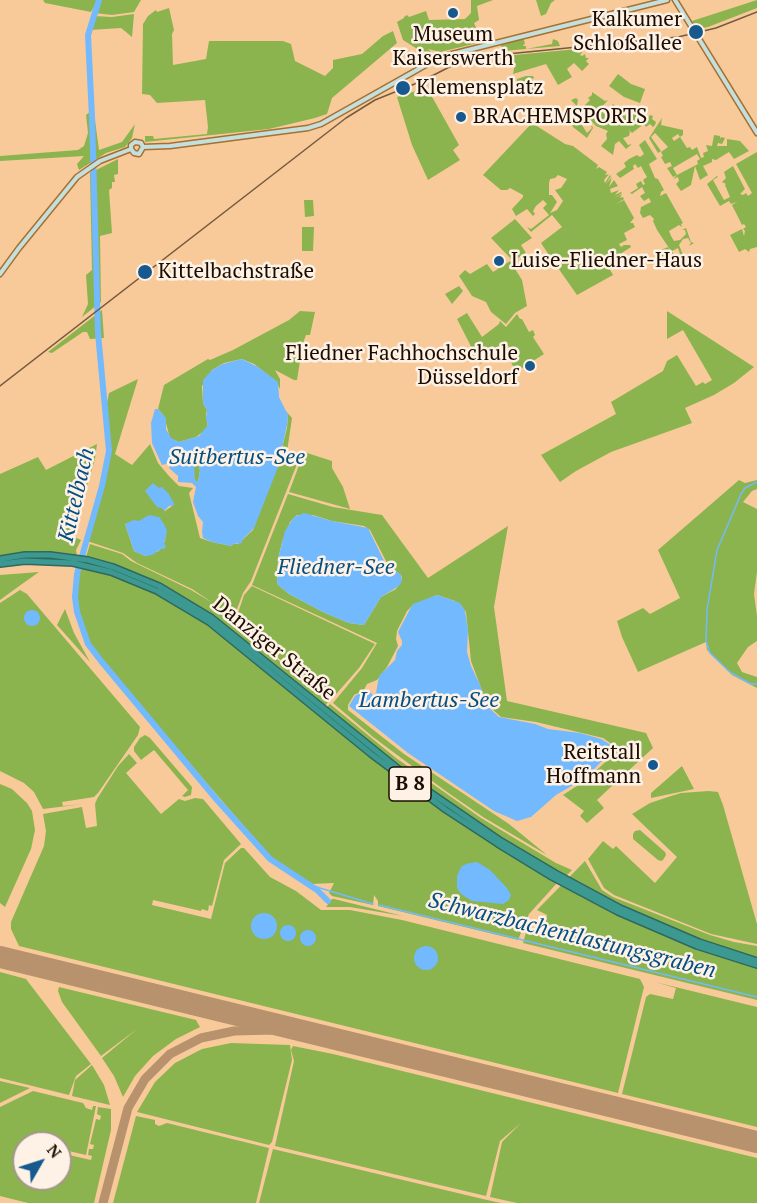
<!DOCTYPE html>
<html>
<head>
<meta charset="utf-8">
<style>
  body { margin:0 }
  #map { position:relative; width:757px; height:1203px; overflow:hidden; background:#f8ca99; font-family:"PT Serif",serif }
  canvas { display:block }
  .north { position:absolute; left:12px; top:1131px; width:60px; height:60px; box-sizing:border-box; background:#fef2e6; border:2px solid #a4968a; border-radius:50%; rotate:51deg; font-size:16px; font-weight:700; line-height:24px; text-align:center; color:#1c0c00 }
  .north::after { content:''; display:block; margin:auto; width:21px; height:27px; background:#17598e; clip-path:polygon(50% 0,100% 100%,50% 72%,0 100%) }
</style>
</head>
<body>
<div id="map">
<canvas width="757" height="1203"></canvas>
<div class="north">N</div>
</div>
<script>
const g = document.querySelector('canvas').getContext('2d');
g.lineJoin = 'round';
function fill(path, color) { g.fillStyle = color; g.fill(path, 'evenodd'); }
const poly = rows => new Path2D(rows.map(r => 'M' + r).join(''));
function strokePath(path, color, width, dash) { g.strokeStyle = color; g.lineWidth = width; g.lineCap = dash ? 'butt' : 'round'; g.setLineDash(dash || []); g.stroke(path); }
function drawText(font, color, halo, rows, align = 'center') {
  g.font = font + ' "PT Serif",serif'; g.lineWidth = 5; g.setLineDash([]); g.textBaseline = 'middle'; g.strokeStyle = halo; g.fillStyle = color; for (const [text, x, y, turn = 0] of rows) {
    g.save(); g.translate(x, y); g.rotate((+turn || 0) * Math.PI / 180); g.textAlign = isNaN(turn) ? turn : align; if (halo) g.strokeText(text, 0, 0); g.fillText(text, 0, 0); g.restore();
  }
}
fill(poly([
  [43,0,98,0,91,12,45,3],
  [100,0,141,0,134,12,112,15,94,13],
  [471,0,493,0,477,6,479,20,474,23,482,42,440,52,428,49,432,53,419,50,403,40,397,22,404,18,404,17,407,15,409,17,426,11,429,20,465,19,471,13],
  [536,0,555,0,551,3,546,14,541,16],
  [757,0,757,8,708,27,697,29,692,21],
  [169,8,174,30,172,34,173,65,206,59,209,41,283,41,291,44,295,61,325,76,333,68,333,60,362,54,383,36,393,31,397,43,332,98,327,114,315,118,269,129,145,142,145,136,153,136,154,139,207,134,208,127,205,100,157,103,150,95,142,94,143,24,148,16,156,10,157,12],
  [134,14,132,37,121,28,90,30,94,16,112,17],
  [523,38,525,43,523,46,526,46,526,49,552,44,553,39,558,41,560,46,503,51,501,45],
  [588,48,577,51,579,53,583,51,580,55,582,56,585,54,586,58,589,58,586,61,589,64,582,71,574,63,567,69,572,77,558,85,546,64,513,74,515,63,506,61,504,56],
  [618,74,631,84,645,89,640,103,624,97,609,86],
  [526,76,533,76,534,78,532,79,534,84,533,91,528,94,526,91,524,92,526,88,523,89,529,86,528,84,521,87,517,81,517,79],
  [426,86,459,145,453,150,460,160,428,180,412,145,397,97,419,90],
  [592,89,592,92,605,101,608,100,600,109,604,114,613,104,618,108,617,110,621,111,620,113,625,116,627,113,632,115,634,113,641,117,648,118,650,115,653,116,652,119,656,122,655,125,653,127,650,124,646,127,644,124,632,133,628,129,630,132,629,136,623,138,628,145,632,144,626,149,619,141,615,144,613,155,601,146,607,139,606,134,608,131,596,126,571,100,576,98,578,100,577,105,580,108,584,106,590,100,588,98,592,95],
  [574,110,578,114,575,118,576,122,579,125,582,125,587,133,592,128,591,126,592,126,593,128,587,138,573,127,570,120,563,123,560,116],
  [91,111,95,120,99,150,122,142,135,124,132,138,125,147,106,153,79,170,77,164,84,156,0,161,0,156,78,150,84,146,88,133,86,115],
  [662,118,661,125,683,130,683,135,680,137,678,134,672,138,674,141,680,137,687,148,690,147,692,150,697,147,701,158,704,157,703,153,708,151,706,145,712,146,714,135,720,136,720,139,721,137,725,138,722,144,718,143,717,146,727,146,727,139,740,141,749,151,734,159,729,152,716,160,712,159,712,162,703,166,708,175,700,180,695,166,691,185,681,191,676,184,679,181,678,177,673,179,677,175,673,177,667,168,672,166,670,162,665,164,661,157,663,156,661,152,668,147,655,133,651,137,661,151,658,153,649,138],
  [697,154,700,159,697,161,698,164,677,175,673,168],
  [532,123,565,144,573,146,598,165,596,169,599,167,607,172,605,175,609,174,604,180,605,183,610,175,611,176,606,184,612,177,609,187,614,180,618,186,610,189,611,193,619,190,615,195,621,192,622,193,615,198,622,194,620,198,623,197,624,199,616,204,624,200,634,218,630,223,633,223,635,227,624,233,627,240,619,244,621,247,624,245,630,245,631,247,617,256,613,256,615,262,614,266,611,267,608,264,612,259,606,262,613,275,577,295,556,265,552,265,550,261,551,258,541,243,562,227,552,215,531,232,527,227,531,229,549,215,543,208,547,204,543,200,536,206,533,211,535,214,533,216,527,209,516,216,512,209,523,197,523,195,510,188,507,190,501,190,483,175],
  [558,175,567,179,561,188,555,190,563,201,557,210,550,213,557,202,552,195,549,195,549,183,550,179,555,178],
  [645,140,657,159,649,164,655,178,658,179,664,190,661,192,660,196,666,193,683,223,681,224,682,227,679,225,669,231,671,236,674,241,680,240,686,234,685,230,682,230,686,228,691,242,694,243,689,246,691,243,688,238,683,239,679,245,683,255,681,257,678,248,672,251,673,254,669,255,671,257,678,255,680,258,675,262,673,259,673,264,671,261,672,265,669,267,666,266,659,251,668,247,670,251,671,251,657,230,653,221,654,219,650,215,643,218,640,213,641,207,651,202,649,198,644,201,640,196,645,193,642,187,632,194,630,193,638,188,636,184,641,181,643,185,645,184,643,180,647,177,644,172,641,166,638,168,635,164,633,166,634,169,620,178,616,174,626,167,624,163,629,159,637,155,640,157,644,154,639,145],
  [757,152,757,247,750,249,749,252,745,249,739,252,730,235,742,229,744,236,745,231,743,229,746,227,744,224,742,225,732,205,737,202,731,204,729,201,720,206,707,184,717,176,718,177,713,180,724,200,730,197,725,185,726,184,722,182,726,178,724,172,733,166,745,189,740,194,743,195,746,193,748,196,752,193,736,164],
  [118,159,118,174,114,175,115,182,112,182,112,188,109,190,112,233,100,236,101,302,82,317,88,304,86,275,92,270,90,173],
  [304,200,313,200,314,216,305,217],
  [515,219,532,238,521,245,526,253,513,261,491,238],
  [302,227,314,227,313,251,302,251],
  [510,261,522,280,527,306,515,313,506,324,491,312,486,302,472,296,459,276,465,270,470,274,487,264,493,272],
  [459,286,463,291,452,304,445,294],
  [102,310,104,338,90,339,87,332,83,332,52,353,48,352],
  [300,311,315,312,310,335,306,335,303,343,297,380,294,380,275,370,280,379,280,389,276,381,254,364,242,359,224,363,212,370,202,386,203,403,207,410,206,414,208,428,196,437,179,442,170,438,164,416,158,409,164,385,208,359,210,360,233,350,289,320],
  [667,311,754,367,734,383,714,395,685,408,692,423,611,452,576,471,560,482,541,455,616,414,611,402,663,371,667,361,677,355,696,386,703,382,705,384,712,380,683,330,667,339],
  [467,313,482,337,499,324,500,321,506,327,517,314,520,319,522,319,529,332,533,330,535,335,533,337,544,354,516,372,510,360,512,358,509,354,513,351,508,346,480,364,457,319],
  [138,379,115,454,132,465,150,444,158,463,169,476,179,486,193,488,189,493,200,538,212,542,231,546,233,544,238,544,253,530,279,462,277,455,282,448,287,428,288,415,284,409,292,418,287,452,299,459,251,581,243,593,234,617,192,589,137,563,123,553,87,541,107,470,110,452,106,407,109,393],
  [168,493,172,506,165,511,149,495],
  [139,521,166,533,165,541,159,551,145,556,134,551,125,524],
  [97,444,95,459,72,536,81,540,76,550,77,556,35,553,0,556,0,474,38,457,46,470],
  [304,452,332,461,332,468,343,487,350,509,289,492],
  [181,453,187,454,198,464,200,470,198,482,195,481,192,464,187,459,172,461],
  [739,480,745,483,757,480,757,489,752,491,743,502,757,509,757,572,754,594,757,616,757,641,748,647,737,663,742,672,757,677,757,688,732,675,707,650,706,642,638,672,622,637,617,621,643,608,650,614,680,598,658,550],
  [288,494,333,507,382,515,428,578,508,526,494,607,507,701,646,733,653,748,585,811,597,800,604,808,587,823,580,816,584,811,563,795,586,780,615,753,613,745,603,738,536,722,501,717,493,710,486,701,471,661,466,612,460,604,455,601,437,595,413,605,407,611,397,631,396,639,398,646,387,667,377,680,367,684,364,690,354,695,348,705,348,710,404,754,509,824,547,855,483,817,447,792,373,737,333,703,362,668,377,643,252,585],
  [297,515,313,515,332,521,364,526,370,530,388,565,401,575,402,578,396,589,381,597,364,625,349,623,323,612,289,594,277,584,278,559,282,542,290,522],
  [90,544,122,554,131,561,191,590,213,603,235,619,253,639,328,702,324,707,242,638,182,596,137,573,86,557],
  [80,567,111,574,155,593,207,624,236,646,369,756,445,812,496,846,558,882,529,914,518,940,378,906,378,901,374,895,373,905,332,896,329,893,334,883,311,884,272,859,101,660,89,643,77,612,77,585],
  [39,572,22,584,0,600,0,575],
  [252,586,375,644,359,668,330,701,254,638,236,619,244,595],
  [20,590,27,594,140,727,138,735,98,793,94,797,62,802,63,806,83,804,43,809,34,792,24,783,0,771,0,603],
  [65,609,74,633,90,662,57,625],
  [330,704,396,758,481,818,556,863,572,870,565,877,502,839,412,778,325,709],
  [145,735,150,738,192,787,191,795,185,797,182,796,188,790,154,750,141,760,134,751,134,747,140,738],
  [129,754,137,763,126,773,161,814,179,799,185,801,195,798,203,799,241,844,224,860,212,906,209,905,208,911,202,909,201,911,153,900,152,905,211,919,225,863,241,848,244,848,270,877,296,891,321,910,350,910,402,920,640,979,644,987,618,1093,19,946,11,929,11,922,44,846,46,831,43,814,82,807,86,828,97,826,95,804,97,799,118,766],
  [682,766,694,789,651,798,651,793],
  [0,784,12,789,27,803,32,811,35,830,31,849,5,907,0,903],
  [709,791,718,792,723,805,757,924,757,944,711,934,614,895,604,888,588,859,603,841,613,849,616,846,655,883,677,857,632,814,650,803,668,797,681,793],
  [640,830,665,852,666,855,663,860,661,861,658,860,633,839,633,834,635,831],
  [585,861,602,890,613,897,710,935,734,942,757,946,757,1000,523,943,527,929,543,932,547,915,537,910],
  [332,899,334,899,403,916,350,907,326,907],
  [0,972,26,979,91,1064,76,1076,69,1095,0,1078],
  [655,982,757,1007,757,1127,622,1094,646,997,650,994,673,999,676,988],
  [59,987,196,1020,200,1027,176,1039,153,1056,135,1076,123,1097,114,1076,102,1058,137,1029,101,1056,62,1002,58,991],
  [231,1043,290,1045,292,1060,272,1142,269,1145,137,1112,155,1082,175,1063,202,1049],
  [293,1046,333,1054,757,1158,757,1203,517,1203,490,1197,502,1142,521,1123,500,1141,486,1196,275,1146,294,1061,291,1050],
  [92,1065,104,1085,110,1105,72,1096,75,1080],
  [0,1081,30,1088,0,1103],
  [33,1091,83,1103,86,1108,92,1110,93,1106,96,1106,86,1155,60,1149,60,1143,24,1143,24,1179,60,1179,60,1153,91,1160,92,1156,88,1155,89,1149,93,1149,94,1145,90,1144,96,1119,100,1120,101,1116,97,1114,98,1107,111,1109,111,1130,94,1203,28,1203,0,1196,0,1107],
  [136,1116,155,1120,155,1124,159,1126,167,1123,269,1148,256,1203,113,1203],
  [273,1149,487,1200,501,1203,259,1203]
]), '#8bb44f');
fill(poly([
  [242,359,258,367,278,382,279,397,288,415,287,425,282,448,277,455,279,462,278,467,254,528,242,540,242,543,233,544,231,546,212,542,203,538,202,532,203,522,198,516,193,502,196,487,192,483,178,482,178,476,169,468,171,465,170,463,162,465,152,443,151,423,155,409,158,409,166,418,166,429,171,438,179,442,199,436,208,425,206,420,207,410,203,403,203,380,212,370,223,364],
  [181,453,187,454,198,464,200,470,198,482,195,480,194,465,187,459,182,458,172,461],
  [153,483,159,488,162,487,168,493,175,505,169,506,164,511,162,508,157,507,145,491],
  [304,513,332,521,368,528,384,561,401,575,402,581,399,586,381,597,364,625,349,623,323,612,289,594,277,584,278,559,285,531,294,517],
  [149,515,159,517,164,524,167,531,164,544,166,546,164,549,161,549,152,555,145,556,134,551,125,524,134,520,139,521],
  [437,595,455,601,460,603,465,611,468,630,467,652,471,666,481,687,486,705,499,717,535,724,548,729,580,733,601,739,611,745,613,750,585,778,556,795,531,817,517,821,494,811,408,753,349,706,355,696,367,689,373,695,376,693,379,676,395,660,397,651,402,645,402,641,398,632,410,609,413,604],
  '24 618a8 8 0 1 1 16 0a8 8 0 1 1-16 0Z',
  [477,862,490,870,507,888,511,895,509,900,503,904,472,901,461,894,457,888,457,876,461,867,466,864],
  '251 926a13 13 0 1 1 26 0a13 13 0 1 1-26 0Z',
  '280 933a8 8 0 1 1 16 0a8 8 0 1 1-16 0Z',
  '300 938a8 8 0 1 1 16 0a8 8 0 1 1-16 0Z',
  '414 958a12 12 0 1 1 24 0a12 12 0 1 1-24 0Z'
]), '#72bafd');
strokePath(poly([
  [757,482,745,488,741,494,717,550,707,610,706,641,710,653,731,673,751,684,757,684],
  [310,885,373,904],
  [379,905,757,997]
]), '#72bafd', 1.5);
strokePath(poly([
  [99,0,88,35,92,117,98,333,109,451,102,486,77,574,75,597,77,612,88,644,101,661,217,800,270,859,317,890,328,901]
]), '#72bafd', 6);
strokePath(poly([
  [103,1203,128,1108,145,1079,170,1054,201,1038,234,1031,275,1030,323,1036]
]), '#b7926c', 9);
strokePath(poly([
  [0,957,757,1142]
]), '#b7926c', 22);
const secondary = poly([
  [675,0,757,133],
  [143,147,170,146,308,128,321,124,440,57,667,0],
  [0,274,19,248,77,177,100,161,131,149,131,145,135,142,141,143,143,147,139,154,134,153,131,149]
]);
const highway = poly([
  [0,559,25,555,50,555,88,560,113,567,159,586,212,618,411,779,501,841,555,873,620,908,699,942,757,961],
  [0,564,25,561,73,563,111,572,157,591,209,622,371,754,446,810,498,844,552,877,618,912,697,946,757,965]
]);
strokePath(secondary, '#a57031', 7);
strokePath(highway, '#30685f', 8);
strokePath(secondary, '#c4e0de', 4);
strokePath(highway, '#3b9992', 5);
strokePath(poly([
  [0,386,346,118,375,100,422,81,467,58,678,37,716,28,757,12]
]), '#765a3f', 1.5);
for (const [x, y, r, color] of [
  [453,13,6,"#17598e"],
  [696,32,8,"#17598e"],
  [403,88,8,"#17598e"],
  [461,117,6,"#17598e"],
  [499,261,6,"#17598e"],
  [145,272,8,"#17598e"],
  [530,366,6,"#17598e"],
  [653,765,6,"#17598e"]
]) { const dot = new Path2D(); dot.arc(x, y, r, 0, 2 * Math.PI); g.fillStyle = color; g.fill(dot); strokePath(dot, '#fef2e6', 2); }
for (const [x, y, w] of [
  [410,784,42]
]) { const box = new Path2D(); box.roundRect(x - w / 2, y - 17, w, 34, 4.5); g.fillStyle = '#fef2e6'; g.fill(box); strokePath(box, '#1c0c00', 1.5); }
drawText('bold 20px', '#1c0c00', null, [
  ["B 8",410,784]
]);
drawText('21px', '#1c0c00', '#fef2e6', [
  ["Kalkumer",682,20,"right"],
  ["Schloßallee",682,44,"right"],
  ["Museum",453,35,"center"],
  ["Kaiserswerth",453,59,"center"],
  ["Klemensplatz",416,88],
  ["BRACHEMSPORTS",473,117],
  ["Luise-Fliedner-Haus",511,261],
  ["Kittelbachstraße",158,272],
  ["Fliedner Fachhochschule",518,354,"right"],
  ["Düsseldorf",518,378,"right"],
  ["Reitstall",641,753,"right"],
  ["Hoffmann",641,777,"right"]
], 'left');
drawText('21px', '#1c0c00', '#fef2e6', [
  ["Danziger Straße",274,649,39]
]);
drawText('italic 22px', '#054e82', '#fef2e6', [
  ["Suitbertus-See",237,458],
  ["Kittelbach",77,495,-77],
  ["Fliedner-See",336,568],
  ["Lambertus-See",429,701],
  ["Schwarzbachentlastungsgraben",572,936,14]
]);
</script>
</body>
</html>
